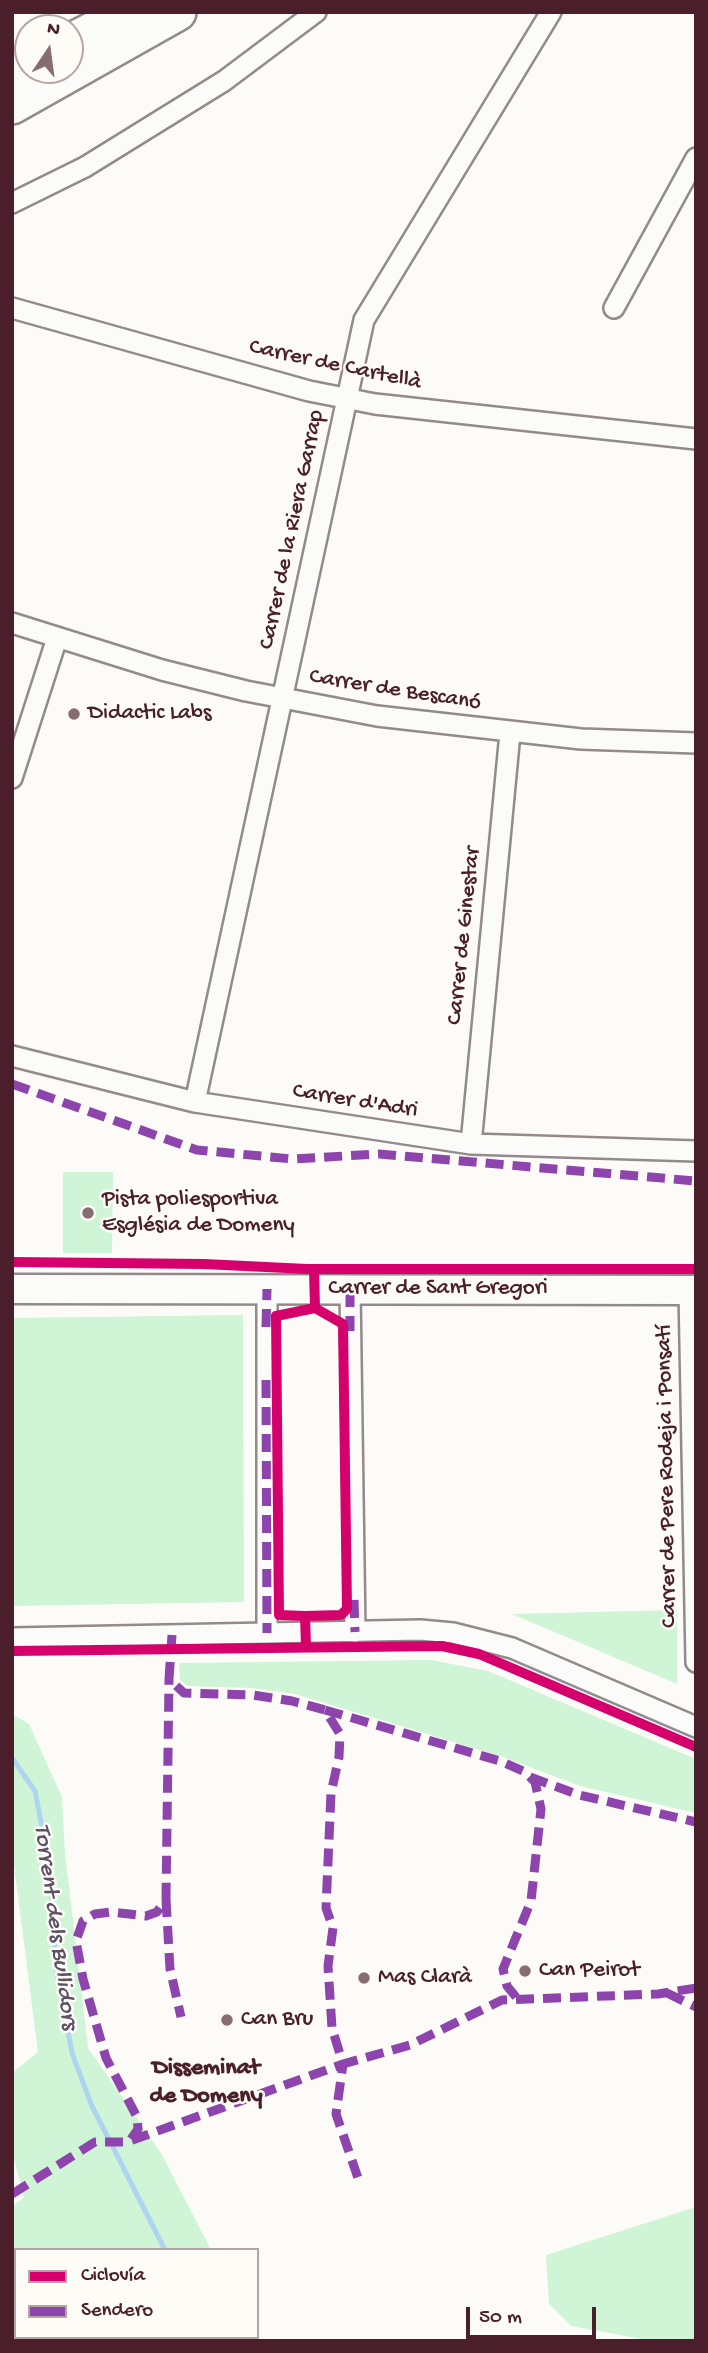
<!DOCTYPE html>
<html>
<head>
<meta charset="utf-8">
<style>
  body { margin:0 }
  #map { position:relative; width:708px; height:2353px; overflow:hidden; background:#fcfbf8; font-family:"Gochi Hand",sans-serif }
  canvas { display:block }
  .frame { position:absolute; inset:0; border:14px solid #4a1f2b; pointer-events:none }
  .legend { position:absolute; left:14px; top:2248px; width:245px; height:91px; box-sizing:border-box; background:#fdfcf7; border:2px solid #b5a4a5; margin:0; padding:9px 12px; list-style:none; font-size:21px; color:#4a1f2b }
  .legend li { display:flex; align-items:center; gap:14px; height:35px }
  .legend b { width:35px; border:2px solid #b5a4a5 }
  .north { position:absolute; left:14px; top:14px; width:70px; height:70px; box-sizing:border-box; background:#fdfcf7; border:2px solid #b5a4a5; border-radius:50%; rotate:13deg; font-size:19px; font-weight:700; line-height:28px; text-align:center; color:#4a1f2b }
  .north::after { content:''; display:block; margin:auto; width:24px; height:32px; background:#886c73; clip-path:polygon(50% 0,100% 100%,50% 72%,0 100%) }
  .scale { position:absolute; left:466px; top:2307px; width:130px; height:32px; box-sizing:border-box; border:4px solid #4a1f2b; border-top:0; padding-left:9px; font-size:21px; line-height:24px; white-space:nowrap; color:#4a1f2b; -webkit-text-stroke:5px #fdfcf7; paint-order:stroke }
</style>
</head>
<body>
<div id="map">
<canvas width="708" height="2353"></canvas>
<div class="frame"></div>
<ul class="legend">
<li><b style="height:9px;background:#d6006c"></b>Ciclovía</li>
<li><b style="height:9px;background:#8e44ad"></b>Sendero</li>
</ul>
<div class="north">N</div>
<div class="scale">50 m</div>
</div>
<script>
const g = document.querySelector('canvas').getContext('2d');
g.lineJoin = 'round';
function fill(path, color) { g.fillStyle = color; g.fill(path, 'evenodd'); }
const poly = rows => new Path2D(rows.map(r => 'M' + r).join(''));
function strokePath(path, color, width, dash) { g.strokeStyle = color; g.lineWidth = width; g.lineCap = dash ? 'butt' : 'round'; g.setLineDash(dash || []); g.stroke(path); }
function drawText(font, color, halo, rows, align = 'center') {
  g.font = font + ' "Gochi Hand",sans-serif'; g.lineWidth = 5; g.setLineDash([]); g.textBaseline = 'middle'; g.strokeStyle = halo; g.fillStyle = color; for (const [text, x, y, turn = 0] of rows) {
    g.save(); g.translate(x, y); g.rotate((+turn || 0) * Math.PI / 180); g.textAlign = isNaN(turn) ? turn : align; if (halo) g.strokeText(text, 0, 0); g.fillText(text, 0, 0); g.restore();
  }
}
fill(poly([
  [63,1172,113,1172,112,1253,63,1253],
  [243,1315,244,1602,12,1606,12,1318],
  [677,1610,677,1684,512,1614],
  [431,1660,488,1671,696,1759,696,1813,580,1786,503,1757,295,1694,252,1688,188,1686,180,1680,179,1663],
  [12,1714,29,1724,62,1797,65,1853,88,2048,161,2153,211,2250,16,2250,16,2264,12,2268,12,2206,24,2198,12,2152,12,2073,38,2052,12,1850],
  [696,2207,696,2341,653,2341,571,2326,549,2304,546,2255],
  [131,2337,257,2337,259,2341,132,2341]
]), '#cff4d6');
strokePath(poly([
  [12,1758,35,1791,50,1869,56,1968,72,2053,91,2104,165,2250],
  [213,2337,215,2341]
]), '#afd4f0', 5);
const minor = poly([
  [12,203,85,167,224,81,316,12],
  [12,308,309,391,375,404,696,439],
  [614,308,696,158],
  [12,623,162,670,246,691,377,716,581,739,696,743],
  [12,778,57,638],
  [12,1056,195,1102,471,1144,696,1151],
  [195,1102,364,320,551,12],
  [471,1144,510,733],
  [267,1289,267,1633],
  [350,1289,355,1632],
  [689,1290,696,1662],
  [12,1638,420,1630,453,1633,512,1648,696,1727]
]);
const secondary = poly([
  [12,1289,696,1290]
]);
const motorway = poly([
  [70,43,130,12],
  [12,72,28,64],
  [12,105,177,12]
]);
strokePath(minor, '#928a8b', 24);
strokePath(secondary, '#928a8b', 33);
strokePath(motorway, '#928a8b', 42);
strokePath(minor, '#fbfbf9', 19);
strokePath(secondary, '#fbfbf9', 28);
strokePath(motorway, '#fbfbf9', 37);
strokePath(poly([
  [12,1084,197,1150,292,1159,379,1154,696,1181],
  [350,1289,350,1331],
  [266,1327,267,1289],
  [266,1380,267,1633],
  [354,1600,355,1632],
  [172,1635,169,1679,184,1693,253,1695,292,1701,325,1710,340,1734,339,1757,331,1793,326,1908,333,1928,328,1966,332,2028,343,2064,410,2045,502,2000,658,1994,696,1988],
  [325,1710,500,1761,525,1772,535,1782,541,1809,531,1901,503,1969,507,1986,516,1997],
  [530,1777,579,1795,696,1822],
  [166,1899,170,1969,181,2017],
  [667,1993,696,2007],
  [131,2139,138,2129,137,2117,106,2058,83,1979,76,1941,83,1921,95,1914,111,1912,146,1916,157,1912,166,1899,169,1679],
  [12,2194,95,2142,127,2142,343,2064,336,2114,359,2181]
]), '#8e44ad', 9, [18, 9]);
strokePath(poly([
  [12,1262,204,1264,307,1269,696,1269],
  [305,1616,279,1615,276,1316,315,1308],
  [306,1646,305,1616,341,1615,347,1609,343,1324,315,1308,314,1269],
  [12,1651,442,1646,479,1654,696,1747]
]), '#d6006c', 10);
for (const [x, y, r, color] of [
  [74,714,7,"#886c73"],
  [88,1213,7,"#886c73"],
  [525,1971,7,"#886c73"],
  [364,1978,7,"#886c73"],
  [227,2020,7,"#886c73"]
]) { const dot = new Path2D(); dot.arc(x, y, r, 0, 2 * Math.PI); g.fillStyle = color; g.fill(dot); strokePath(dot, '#fdfcf7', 2.5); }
drawText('23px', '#4a1f2b', '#fdfcf7', [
  ["Carrer de Cartellà",335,366,12],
  ["Carrer de la Riera Garrap",293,530,-78],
  ["Carrer de Bescanó",395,691,9],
  ["Carrer de Ginestar",465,936,-84],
  ["Carrer d'Adri",355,1102,9],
  ["Carrer de Sant Gregori",438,1289],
  ["Carrer de Pere Rodeja i Ponsatí",668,1476,-91]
]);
drawText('23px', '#4a1f2b', '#fdfcf7', [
  ["Didactic Labs",88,714],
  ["Pista poliesportiva",102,1200],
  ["Església de Domeny",102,1226],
  ["Can Peirot",539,1971],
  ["Mas Clarà",378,1978],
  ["Can Bru",241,2020]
], 'left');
drawText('italic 24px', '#5e5165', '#fdfcf7', [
  ["Torrent dels Bullidors",54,1927,82]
]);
drawText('bold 24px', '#4a1f2b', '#fdfcf7', [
  ["Disseminat",206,2069],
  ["de Domeny",206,2097]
]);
</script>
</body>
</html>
